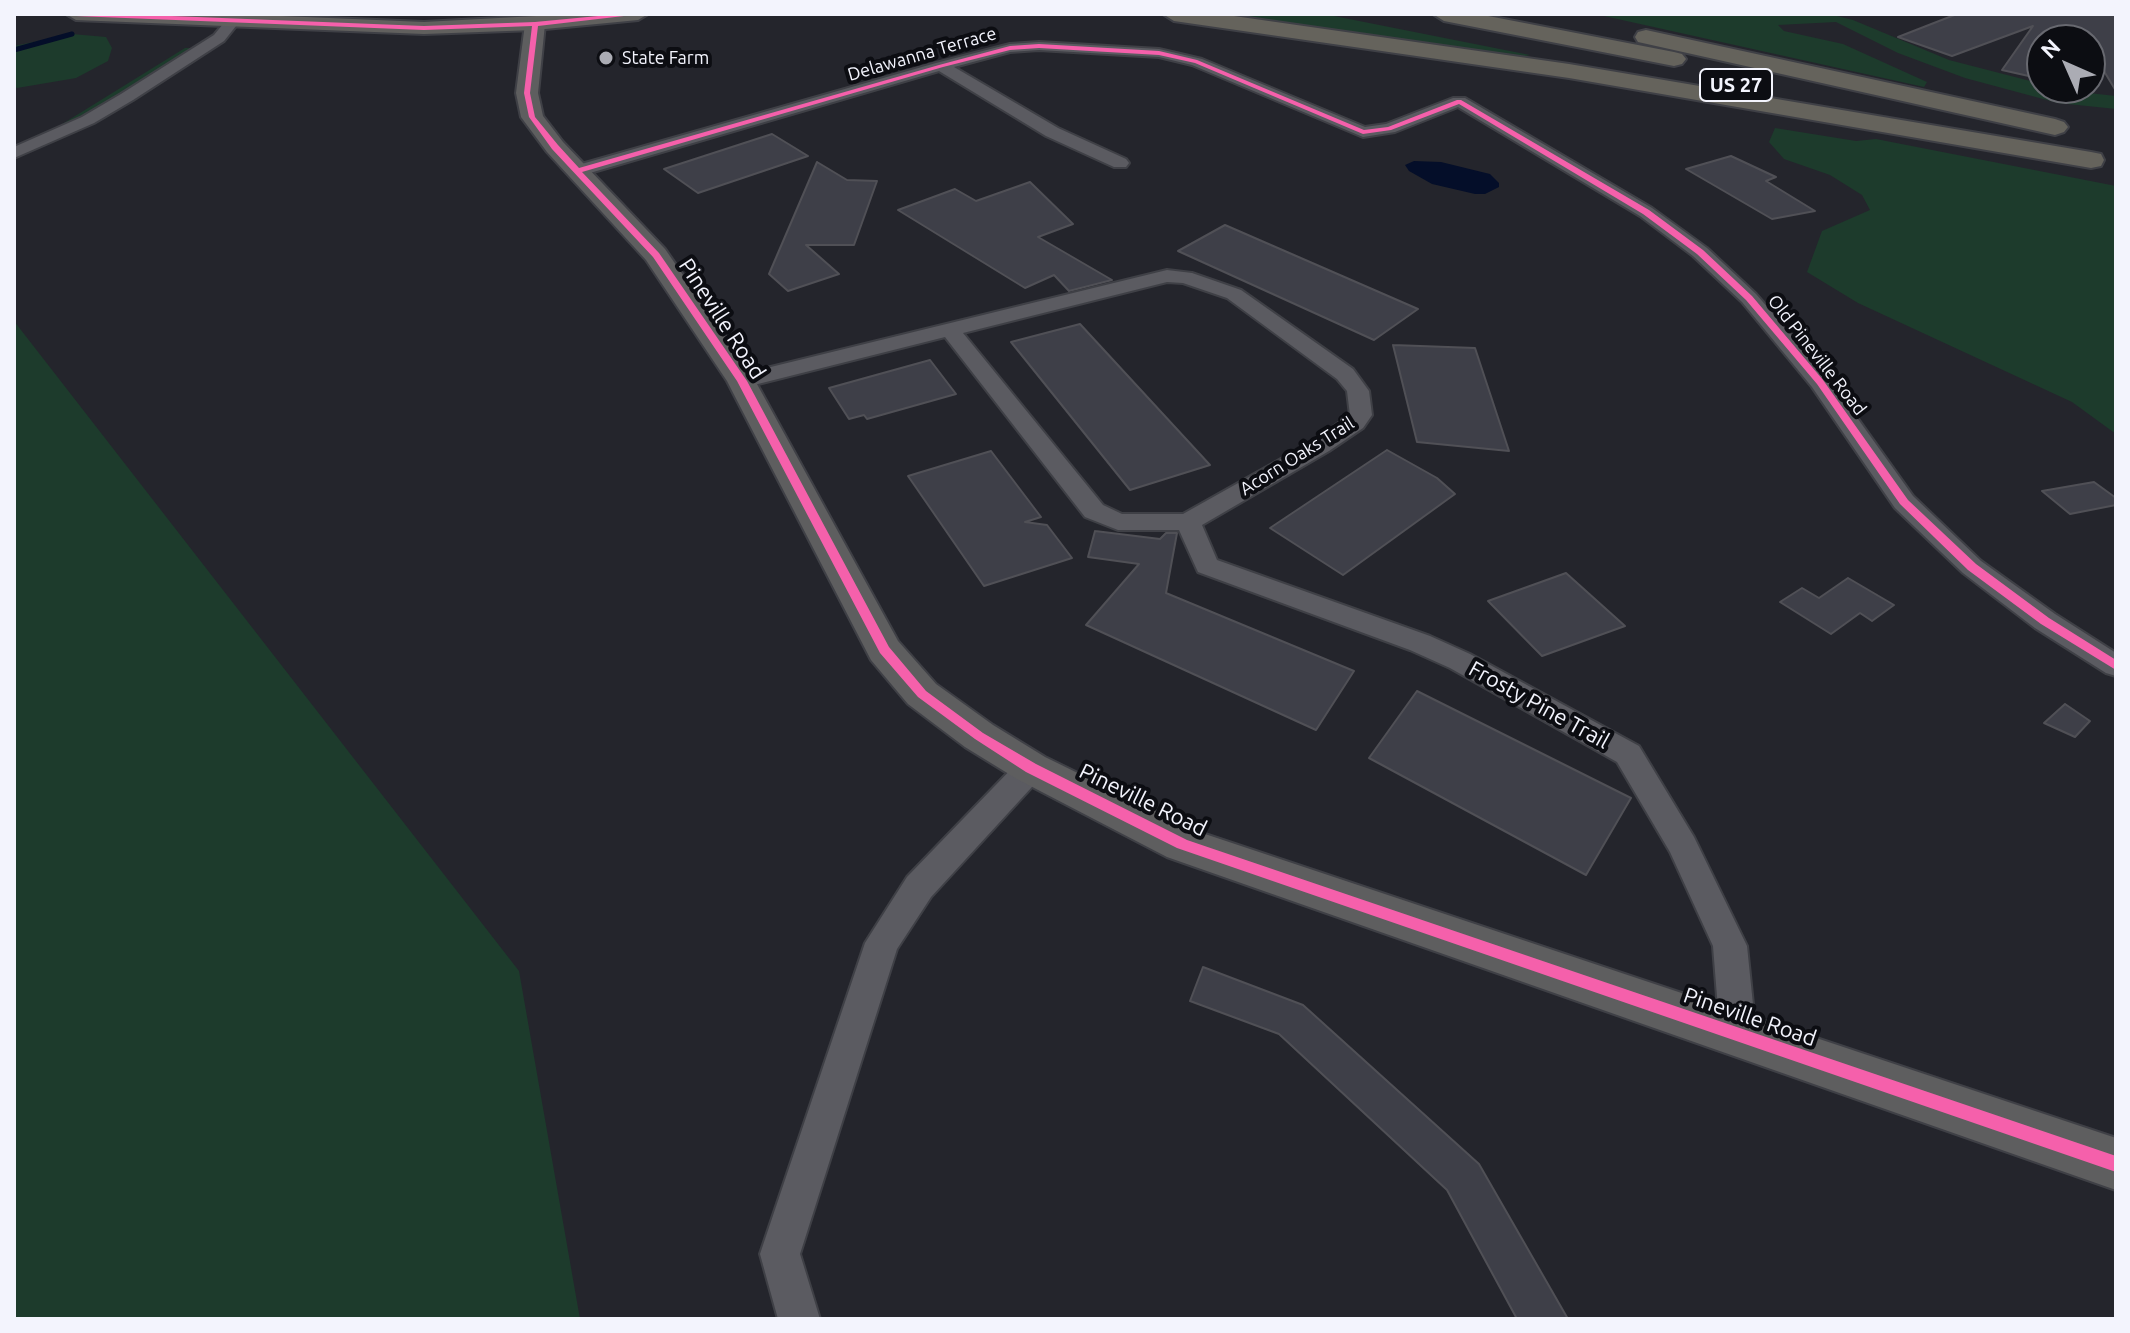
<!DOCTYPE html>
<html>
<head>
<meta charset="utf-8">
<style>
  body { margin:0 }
  #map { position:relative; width:2130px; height:1333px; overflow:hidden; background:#24252c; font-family:Ubuntu,sans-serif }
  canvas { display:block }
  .frame { position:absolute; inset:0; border:16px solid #f3f4fd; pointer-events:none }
  .north { position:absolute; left:2026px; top:24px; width:80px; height:80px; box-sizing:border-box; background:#0c0d12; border:2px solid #686970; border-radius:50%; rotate:315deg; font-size:22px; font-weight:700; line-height:32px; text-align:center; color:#f3f4fd }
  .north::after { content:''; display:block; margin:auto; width:28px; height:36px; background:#abacb4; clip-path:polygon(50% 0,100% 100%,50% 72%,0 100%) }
</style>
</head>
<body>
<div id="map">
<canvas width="2130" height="1333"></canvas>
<div class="frame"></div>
<div class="north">N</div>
</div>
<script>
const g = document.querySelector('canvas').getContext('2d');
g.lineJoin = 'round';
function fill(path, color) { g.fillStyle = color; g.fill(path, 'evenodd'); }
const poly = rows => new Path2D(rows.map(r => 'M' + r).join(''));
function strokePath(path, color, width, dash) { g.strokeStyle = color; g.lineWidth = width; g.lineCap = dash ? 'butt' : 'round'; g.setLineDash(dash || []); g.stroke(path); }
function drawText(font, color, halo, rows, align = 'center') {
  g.font = font + ' Ubuntu,sans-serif'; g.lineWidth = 8; g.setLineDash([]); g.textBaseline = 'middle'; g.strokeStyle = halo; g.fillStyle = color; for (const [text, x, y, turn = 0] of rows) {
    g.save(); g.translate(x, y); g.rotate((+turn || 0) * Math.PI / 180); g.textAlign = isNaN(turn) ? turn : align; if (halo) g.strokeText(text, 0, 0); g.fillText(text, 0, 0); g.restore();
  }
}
fill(poly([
  [1220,14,1324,14,1530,55,1521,57],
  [1595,14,1829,14,1853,20,1949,60,2042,84,2042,88,2116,96,2116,109,2058,103,1965,78,1898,53,1836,22,1778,25,1784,31,1843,44,1927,82,1924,87],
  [72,34,106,37,112,48,108,61,76,78,17,88,14,86,14,46],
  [185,48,196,48,102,108,65,128,59,126],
  [1775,128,1856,141,1876,139,2116,186,2116,434,2072,402,1858,303,1807,272,1822,231,1870,210,1862,195,1830,175,1784,159,1769,142],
  [14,321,519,971,580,1319,14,1319]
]), '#1d3b2c');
fill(poly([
  [1414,161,1441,162,1490,174,1499,183,1499,187,1485,194,1475,194,1432,184,1409,171,1405,165]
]), '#040e29');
strokePath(poly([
  [14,50,72,34]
]), '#040e29', 5);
const building = poly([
  [1957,14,2116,14,2116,91,2090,48,2090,40,2042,40,2042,79,2002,70,2033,26,1952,56,1898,37,1957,14],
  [772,134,808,156,698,193,664,169,772,134],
  [1731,156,1776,177,1766,181,1815,211,1772,219,1686,169,1731,156],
  [817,162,847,180,877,181,854,245,806,245,839,274,788,291,769,274,817,162],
  [1030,182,1073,224,1038,237,1112,280,1069,291,1054,275,1025,288,898,210,955,189,976,201,1030,182],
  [1225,225,1418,309,1374,340,1178,251,1225,225],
  [1080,324,1210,465,1130,490,1011,342,1080,324],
  [1393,345,1475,348,1509,451,1417,442,1393,345],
  [930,360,956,394,867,419,864,415,849,419,829,388,930,360],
  [1387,450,1437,478,1455,494,1343,575,1270,528,1387,450],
  [991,451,1041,517,1025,522,1047,525,1072,558,984,586,908,476,991,451],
  [2094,482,2116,498,2116,505,2070,514,2042,491,2094,482],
  [1095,531,1160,539,1166,533,1177,533,1166,593,1354,671,1316,730,1086,625,1139,564,1088,557,1095,531],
  [1566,573,1625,626,1542,656,1488,601,1566,573],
  [1848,578,1894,605,1872,621,1860,613,1831,634,1780,602,1802,588,1819,598,1848,578],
  [1417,691,1631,798,1586,875,1369,758,1417,691],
  [2065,704,2090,721,2075,737,2044,723,2065,704],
  [1203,967,1303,1005,1479,1164,1568,1319,1517,1319,1447,1190,1279,1034,1190,1001,1203,967]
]);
fill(building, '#3e3f48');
strokePath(building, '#505056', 2);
const minor = poly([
  [233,17,240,21,224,41,133,100,94,123,14,158,14,147,82,117,121,94,214,35,228,18,233,17],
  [1039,42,1159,49,1202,59,1365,127,1386,124,1453,98,1465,98,1652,208,1707,248,1756,294,1828,377,1913,496,1981,561,2055,614,2116,653,2116,676,2106,673,2035,628,1963,573,1895,508,1812,387,1742,302,1693,256,1640,216,1458,107,1395,132,1363,137,1192,65,1159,57,1039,50,1010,52,954,67,1058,128,1126,159,1129,163,1126,167,1114,167,1046,136,939,71,583,175,571,175,568,171,571,167,936,63,1010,44,1039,42],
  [1167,270,1192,273,1241,290,1353,369,1369,391,1372,415,1363,428,1329,451,1202,525,1217,560,1430,636,1470,654,1639,746,1694,837,1747,946,1756,1034,1751,1046,1738,1051,1725,1046,1720,1034,1713,946,1670,852,1617,762,1450,668,1410,650,1198,572,1179,530,1118,530,1085,517,945,337,742,388,731,381,734,376,1167,270],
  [1167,282,1183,283,1227,298,1337,379,1347,391,1350,415,1313,441,1183,514,1122,514,1103,505,963,333,1167,282],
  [1031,756,1042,760,1046,768,1042,776,931,897,897,949,800,1254,820,1319,778,1319,760,1254,865,943,907,877,1020,760,1031,756]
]);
const secondary = poly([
  [535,18,545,24,538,93,543,116,563,142,665,249,752,375,898,641,936,684,993,725,1045,757,1196,831,2116,1138,2116,1190,1167,857,1017,779,965,747,908,704,871,660,727,381,646,260,547,152,521,117,516,93,525,24,535,18]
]);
const primary = poly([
  [66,14,234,14,424,22,573,14,648,14,638,20,535,30,424,34,76,20,66,14]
]);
const motorway = poly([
  [1163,14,1220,14,1569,64,2091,152,2101,154,2104,160,2101,166,2091,168,1569,78,1174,21,1163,14],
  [1433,14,1478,14,1674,52,1682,54,1686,59,1682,64,1674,66,1444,21,1433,14],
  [1646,30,2055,119,2064,122,2068,127,2064,132,2055,135,1638,42,1635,37,1638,32,1646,30]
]);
strokePath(minor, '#3f4046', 4);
strokePath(secondary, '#3f4046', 4);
strokePath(primary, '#3f4046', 4);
strokePath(motorway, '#3f4046', 4);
fill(minor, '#5b5b61');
fill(secondary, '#5e5e5f');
fill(primary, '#61605e');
fill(motorway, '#65635c');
fill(poly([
  [73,14,121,14,424,26,535,22,619,14,641,14,538,26,530,93,535,117,558,145,579,168,939,65,1010,46,1039,44,1159,51,1197,60,1364,130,1388,127,1457,100,1461,100,1649,210,1703,250,1752,296,1823,380,1908,500,1976,564,2049,618,2116,660,2116,670,2041,624,1968,570,1900,504,1817,384,1746,300,1697,254,1643,214,1459,104,1391,130,1363,134,1195,63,1159,55,1039,48,1010,50,943,67,582,172,659,253,747,381,889,647,926,691,983,733,1036,764,1187,840,2116,1156,2116,1172,1177,848,1026,772,975,739,918,697,880,653,737,381,653,257,552,149,529,117,524,93,532,26,424,30,76,16,73,14]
]), '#f560ab');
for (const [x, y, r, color] of [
  [606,58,8,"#abacb4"]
]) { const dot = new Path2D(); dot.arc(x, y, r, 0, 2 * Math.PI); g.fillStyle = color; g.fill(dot); strokePath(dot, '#0c0d12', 3); }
drawText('18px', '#f3f4fd', '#0c0d12', [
  ["Delawanna Terrace",922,54,-16],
  ["Old Pineville Road",1817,355,52],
  ["Acorn Oaks Trail",1297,456,-32]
]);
drawText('18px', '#f3f4fd', '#0c0d12', [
  ["State Farm",622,58]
], 'left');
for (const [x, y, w] of [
  [1736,85,72]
]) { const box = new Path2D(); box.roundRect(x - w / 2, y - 16, w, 32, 6); g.fillStyle = '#0c0d12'; g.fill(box); strokePath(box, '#f3f4fd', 2); }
drawText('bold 20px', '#f3f4fd', null, [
  ["US 27",1736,85]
]);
drawText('22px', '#f3f4fd', '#0c0d12', [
  ["Pineville Road",722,319,57],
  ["Frosty Pine Trail",1539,705,29],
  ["Pineville Road",1143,800,26],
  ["Pineville Road",1750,1017,19]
]);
</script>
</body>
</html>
